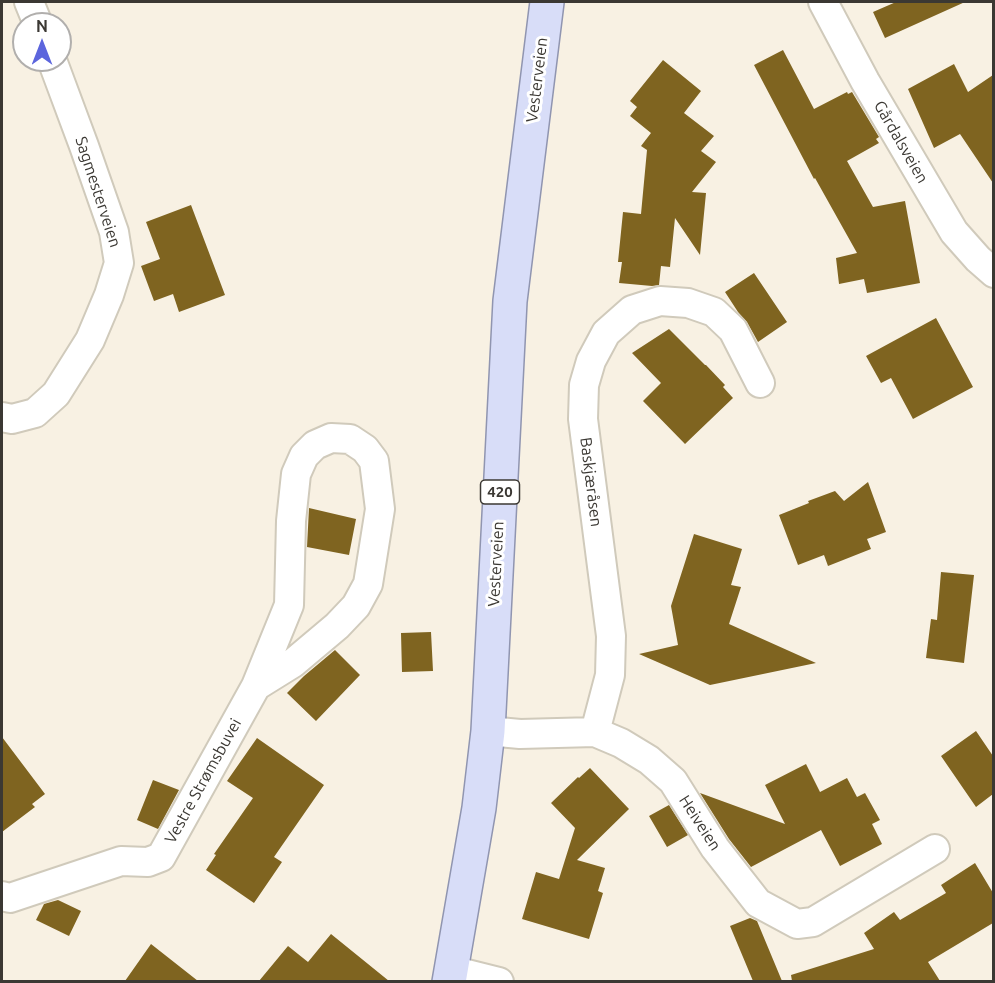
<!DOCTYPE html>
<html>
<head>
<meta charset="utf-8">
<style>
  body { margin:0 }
  #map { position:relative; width:995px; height:983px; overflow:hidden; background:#f8f1e3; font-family:Ubuntu,sans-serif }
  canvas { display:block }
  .frame { position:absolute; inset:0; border:3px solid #3b3833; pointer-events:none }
  .north { position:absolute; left:12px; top:12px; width:60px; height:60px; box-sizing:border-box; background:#fff; border:2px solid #b1afad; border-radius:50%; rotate:0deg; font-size:16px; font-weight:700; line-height:24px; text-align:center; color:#3b3833 }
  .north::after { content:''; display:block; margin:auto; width:21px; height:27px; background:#5c65dd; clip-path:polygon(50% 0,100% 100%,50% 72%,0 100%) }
</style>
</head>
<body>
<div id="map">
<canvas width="995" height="983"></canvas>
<div class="frame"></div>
<div class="north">N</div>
</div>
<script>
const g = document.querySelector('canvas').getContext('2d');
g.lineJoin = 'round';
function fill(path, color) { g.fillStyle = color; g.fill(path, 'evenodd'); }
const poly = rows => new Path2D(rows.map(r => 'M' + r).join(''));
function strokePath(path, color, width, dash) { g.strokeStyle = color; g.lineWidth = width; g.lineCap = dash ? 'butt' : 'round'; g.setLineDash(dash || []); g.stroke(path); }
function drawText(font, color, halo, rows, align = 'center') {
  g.font = font + ' Ubuntu,sans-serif'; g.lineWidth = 6; g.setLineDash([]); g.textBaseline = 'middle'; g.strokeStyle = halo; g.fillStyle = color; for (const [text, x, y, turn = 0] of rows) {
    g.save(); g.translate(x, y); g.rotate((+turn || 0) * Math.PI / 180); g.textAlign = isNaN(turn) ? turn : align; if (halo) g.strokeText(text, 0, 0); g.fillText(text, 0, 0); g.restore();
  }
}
fill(poly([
  [896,2,965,2,885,38,873,12],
  [783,50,814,109,847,92,848,94,852,92,879,137,876,139,879,143,847,161,873,207,905,201,920,283,867,293,864,279,839,284,836,258,857,253,815,178,814,179,754,65],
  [663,60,701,91,684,113,714,136,701,151,716,162,692,192,706,193,700,255,675,218,670,267,661,266,659,285,652,286,619,283,622,262,618,262,623,212,641,214,647,150,641,146,651,133,630,116,637,107,630,101],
  [954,64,968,92,993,75,993,183,960,134,934,148,908,89],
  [191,205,225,295,179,312,173,294,154,301,141,266,160,259,146,222],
  [754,273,787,322,758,342,747,322,738,312,725,292],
  [936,318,973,387,913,419,891,378,881,383,866,356],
  [669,329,705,365,706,365,725,385,723,387,733,398,685,444,643,401,661,383,632,353],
  [868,482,886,532,867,539,871,549,828,566,824,555,798,565,779,515,809,503,808,501,835,491,844,501],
  [309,508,356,519,349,555,307,547],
  [694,534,742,549,731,585,741,587,729,624,816,663,710,685,639,654,678,645,671,606],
  [941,572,974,575,964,663,926,658,931,619,937,620],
  [431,632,433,671,402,672,401,633],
  [335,650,360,675,316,721,287,693,304,676],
  [976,731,993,756,993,794,976,807,941,756],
  [2,737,45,794,32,804,35,807,2,832],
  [257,738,324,785,274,857,282,862,254,903,206,870,216,855,214,854,253,798,227,781],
  [806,764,820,792,847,778,857,797,865,793,880,820,872,824,882,844,840,866,821,830,751,867,729,839,700,793,785,824,765,785],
  [590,768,629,809,577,860,605,868,598,891,603,893,589,939,522,919,536,872,559,879,575,828,551,803,578,777,579,778],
  [153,780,179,790,158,829,137,820],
  [669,805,688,835,667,847,649,816],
  [975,863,993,893,993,923,928,962,940,981,792,981,791,975,874,949,864,933,894,912,900,920,946,893,941,885],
  [58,900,81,911,69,936,36,920,44,904],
  [750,918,757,921,782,981,753,981,730,926],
  [331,934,389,981,259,981,288,946,308,962],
  [151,944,198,981,125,981]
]), '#7f6420');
const minor = poly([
  [29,2,38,24],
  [823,2,865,81,954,232,978,259,994,273],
  [2,417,12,419,35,413,56,394,90,340,109,295,119,263,114,232,84,146,52,60],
  [488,731,520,734,595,732,610,675,611,636,583,419,584,385,591,361,606,333,632,310,660,301,688,303,714,312,733,330,760,383],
  [595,732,621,743,649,760,673,781,715,848,758,903,797,924,813,922,935,849],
  [2,896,10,898,121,861,148,862,161,857,256,686,289,605,291,521,296,474,304,456,315,445,331,438,350,439,365,449,374,461,380,509,368,584,356,606,337,626,293,663,256,686],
  [451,970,499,982]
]);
const primary = poly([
  [449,982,479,808,488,731,510,301,547,2]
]);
strokePath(minor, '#d0cabb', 32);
strokePath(primary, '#9095b0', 36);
strokePath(minor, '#fff', 28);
strokePath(primary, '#d8ddf8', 33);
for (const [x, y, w] of [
  [500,492,39]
]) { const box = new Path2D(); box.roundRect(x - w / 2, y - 12, w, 24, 4.5); g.fillStyle = '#fff'; g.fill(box); strokePath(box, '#3b3833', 1.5); }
drawText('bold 15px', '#3b3833', null, [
  ["420",500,492]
]);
drawText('16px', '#3b3833', '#fff', [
  ["Vesterveien",537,80,-83],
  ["Gårdalsveien",901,142,60],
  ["Sagmesterveien",98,192,72],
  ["Baskjæråsen",591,482,83],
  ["Vesterveien",496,564,-87],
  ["Vestre Strømsbuvei",203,781,-61],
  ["Heiveien",700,823,57]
]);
</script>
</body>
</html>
